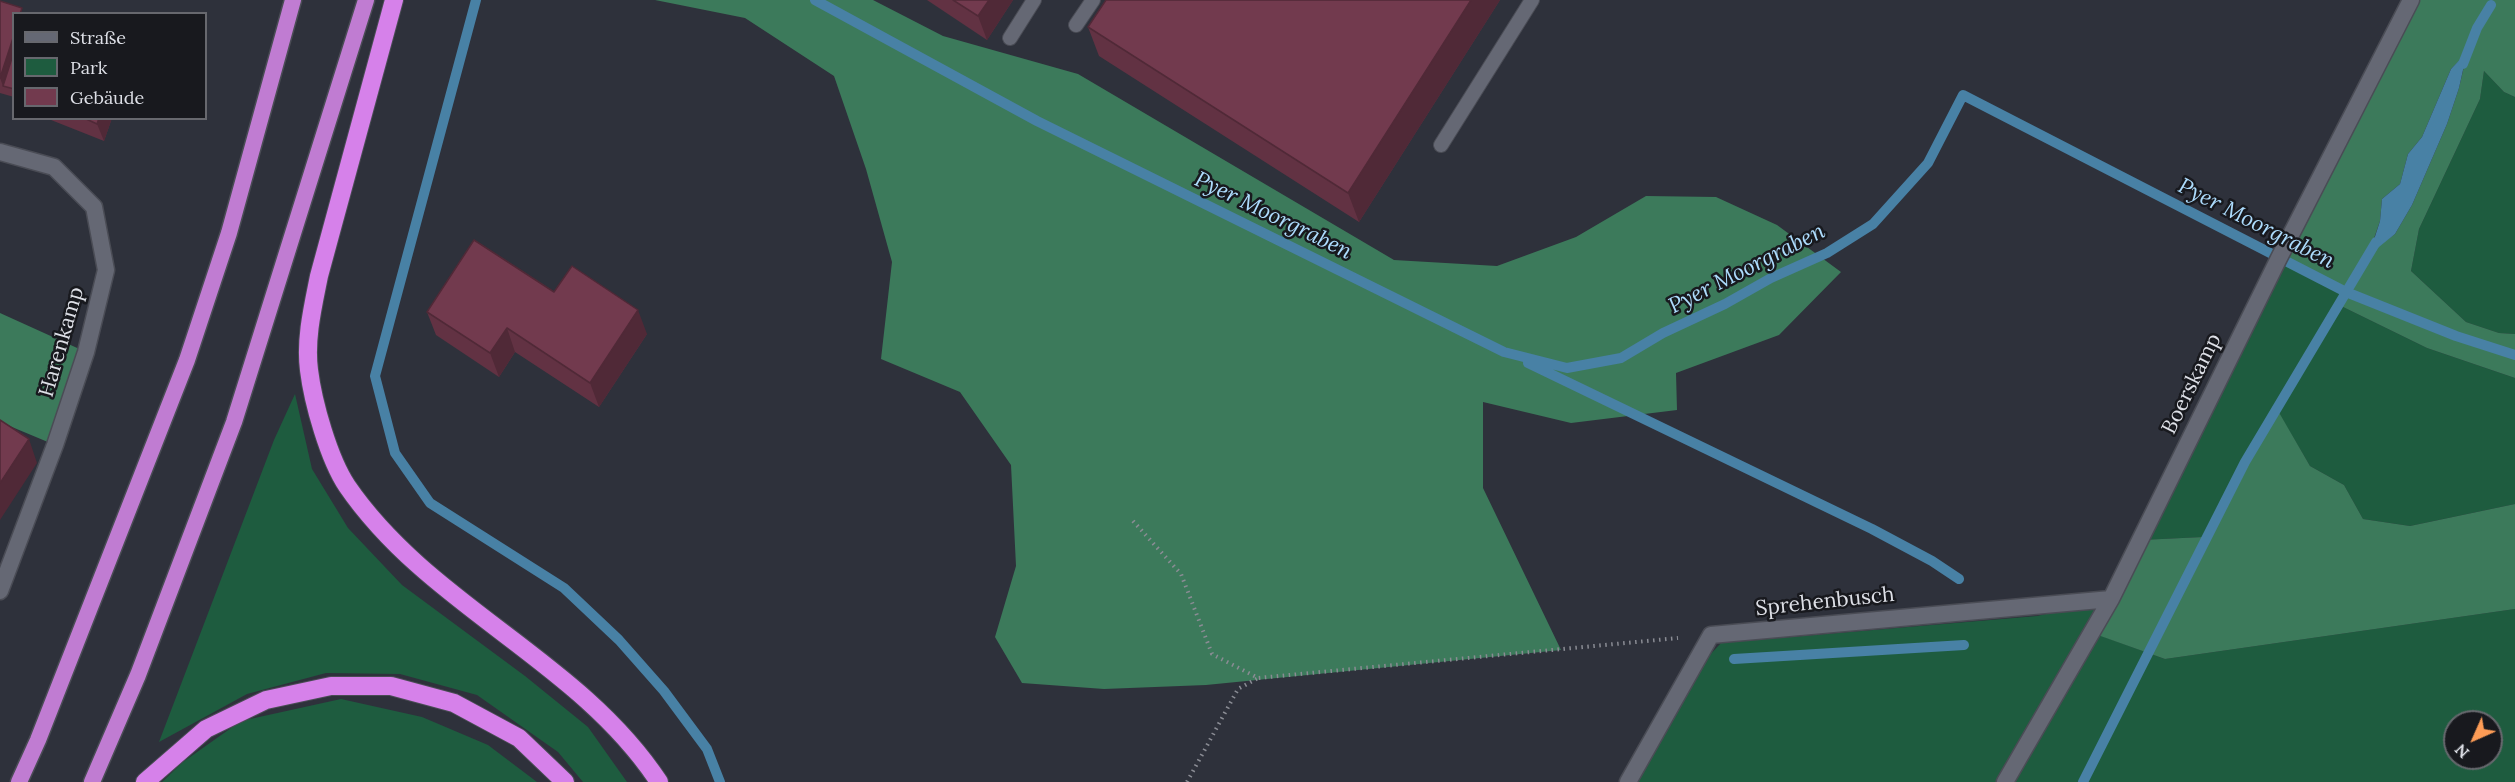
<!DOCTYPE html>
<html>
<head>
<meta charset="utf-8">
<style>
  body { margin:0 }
  #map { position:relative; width:2515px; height:782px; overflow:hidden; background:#2e313b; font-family:Lora,serif }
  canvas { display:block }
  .legend { position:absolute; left:12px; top:12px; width:195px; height:108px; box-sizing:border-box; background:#18191e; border:2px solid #67686e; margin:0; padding:8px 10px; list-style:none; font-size:18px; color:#dddfe6 }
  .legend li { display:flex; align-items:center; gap:12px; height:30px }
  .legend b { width:30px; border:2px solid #67686e }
  .north { position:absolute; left:2443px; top:710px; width:60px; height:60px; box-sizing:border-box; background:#18191e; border:2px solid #67686e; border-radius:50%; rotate:225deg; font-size:16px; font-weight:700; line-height:24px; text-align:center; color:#dddfe6 }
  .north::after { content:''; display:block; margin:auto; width:21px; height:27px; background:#fd9c56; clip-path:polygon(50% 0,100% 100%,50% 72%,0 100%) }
</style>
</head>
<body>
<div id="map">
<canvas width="2515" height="782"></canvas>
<ul class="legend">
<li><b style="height:8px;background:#656874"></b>Straße</li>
<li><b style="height:16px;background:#1e5c3f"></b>Park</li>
<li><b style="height:16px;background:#723a4e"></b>Gebäude</li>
</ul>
<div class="north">N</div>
</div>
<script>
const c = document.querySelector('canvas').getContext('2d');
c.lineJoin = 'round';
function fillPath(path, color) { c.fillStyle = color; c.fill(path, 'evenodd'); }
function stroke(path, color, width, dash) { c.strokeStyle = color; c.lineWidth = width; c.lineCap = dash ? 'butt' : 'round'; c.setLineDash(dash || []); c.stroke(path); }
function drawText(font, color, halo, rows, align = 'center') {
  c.font = font + ' Lora,serif'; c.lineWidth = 5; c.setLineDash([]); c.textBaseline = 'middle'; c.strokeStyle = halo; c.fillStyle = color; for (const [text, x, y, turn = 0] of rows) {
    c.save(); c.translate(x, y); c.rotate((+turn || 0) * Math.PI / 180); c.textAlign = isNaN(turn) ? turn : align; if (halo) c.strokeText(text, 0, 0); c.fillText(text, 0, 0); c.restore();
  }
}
const green = new Path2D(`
  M2484,71L2504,92L2515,97V334L2499,333L2466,322L2411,271L2419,229L2480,99Z
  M2279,258L2346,292L2339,305L2427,348L2515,378V504L2410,526L2363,519L2344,485L2310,466L2277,410L2203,537L2141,540Z
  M295,394L312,469L348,528L402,585L525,676L588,727L627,782H583L558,752L477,695L400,674L326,673L247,694L159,742L274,440Z
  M2111,599L2093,633L2165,659L2515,609V782H1637L1707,658L1721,643L2037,616ZM2455,722H2491V758H2455Z
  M341,699L422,717L488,745L537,782H162L183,762L241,721Z`);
const forest = new Path2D(`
  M655,0H873L943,36L1078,74L1394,260L1497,266L1576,237L1646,196L1716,197L1777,225L1841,272L1779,335L1676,373L1677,410L1571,423L1483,402V488L1561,650L1206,685L1104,689L1022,683L995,637L1016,566L1011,465L960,392L881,359L892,262L866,169L834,76L745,18Z
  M2411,0H2515V97L2504,92L2484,71L2480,99L2419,229L2411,271L2466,322L2499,333L2515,334V378L2427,348L2339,305L2346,292L2279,258ZM2467,53L2459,88L2447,124L2412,205L2395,234L2369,253L2380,221L2382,199L2400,184L2408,154L2422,137L2451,69Z
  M0,313L86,352L55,445L0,422Z
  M2277,409L2310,466L2344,485L2363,519L2410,526L2515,504V609L2165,659L2092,633L2141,540L2203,537L2207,533Z`);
const water = new Path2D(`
  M2467,52L2459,88L2447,124L2412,205L2395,234L2369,255L2380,221L2382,199L2400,184L2408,154L2422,137L2451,69Z`);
const stream = new Path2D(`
  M476,0L375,376L395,453L430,503L564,588L619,640L664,691L707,749L720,782
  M815,0L1037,121L1504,352L1567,368L1621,358L1663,333L1725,304L1771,278L1827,253L1873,224L1928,163L1963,95L2346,292L2456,336L2515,355
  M2463,64L2477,28L2491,5
  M1528,363L1872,529L1932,561L1959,579
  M1734,659L1964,645
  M2083,782L2245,462L2376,242`);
const path = new Path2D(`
  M1133,521L1181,574L1212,654L1258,678L1678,638
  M1187,782L1238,689L1258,678`);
const service = new Path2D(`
  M1076,25L1093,0
  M1010,38L1034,0
  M1441,145L1532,0`);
const minor = new Path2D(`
  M0,152L54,167L94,207L106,270L86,352L55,445L0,591
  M1628,782L1711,635L2111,599
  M2005,782L2111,599L2279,258L2411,0`);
const trunk = new Path2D(`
  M19,782L38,740L187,360L229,233L293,0
  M92,782L138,675L234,422L366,0`);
const motorway = new Path2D(`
  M394,0L319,276C313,306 305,339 309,370C313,403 329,459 347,486C430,607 579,660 659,782
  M145,782L206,729L266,700L331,686H391L454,703L519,738L565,782`);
const wall = new Path2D(`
  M927,0H1013L987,40Z
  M1500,0L1359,222L1099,56L1088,27Z
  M0,1L14,14V97L0,93Z
  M46,118H112L104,141Z
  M554,292L647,334L599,407L515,352L499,377L436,335L427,312Z`);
const shadedWall = new Path2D(`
  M989,0H1013L987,40L978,16Z
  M1471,0H1500L1359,222L1348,193Z
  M14,35V71L3,86L0,78Z
  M99,118H112L104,141L97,124Z
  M638,310L647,334L599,407L590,383Z
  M507,328L515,352L499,377L490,353Z
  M29,439L37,463L0,520V483Z`);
const building = new Path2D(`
  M953,0H989L978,16Z
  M1106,0H1471L1348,193L1088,27Z
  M0,1L22,8L20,14H14V35L0,78Z
  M12,58H14V89L3,86Z
  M84,118H99L97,124Z
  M474,240L554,292L572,266L638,310L590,383L507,328L490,353L427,312Z
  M0,420L29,439L0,483Z`);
const streetNames = [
  ["Harenkamp",62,342,-74],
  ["Boerskamp",2192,384,-64],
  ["Sprehenbusch",1825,602,-6]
];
const waterNames = [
  ["Pyer Moorgraben",1273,216,26],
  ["Pyer Moorgraben",2256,224,27],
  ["Pyer Moorgraben",1747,269,-27]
];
fillPath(green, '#1e5c3f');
fillPath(forest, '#3c7a5b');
fillPath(water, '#4881a5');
stroke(stream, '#4881a5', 10);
stroke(service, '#4a4c55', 16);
stroke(minor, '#4a4c55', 19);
stroke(trunk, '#4a4c55', 19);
stroke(motorway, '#4a4c55', 20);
stroke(path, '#8a8c94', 4, [1.5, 4.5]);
stroke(service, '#656874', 14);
stroke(minor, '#656874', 16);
stroke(trunk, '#c07cd2', 16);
stroke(motorway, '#d681ea', 18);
fillPath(wall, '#623243');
fillPath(shadedWall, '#502937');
fillPath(building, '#723a4e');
stroke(building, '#502937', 1.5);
drawText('21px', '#dddfe6', '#18191e', streetNames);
drawText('italic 22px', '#addcfd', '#18191e', waterNames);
</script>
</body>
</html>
